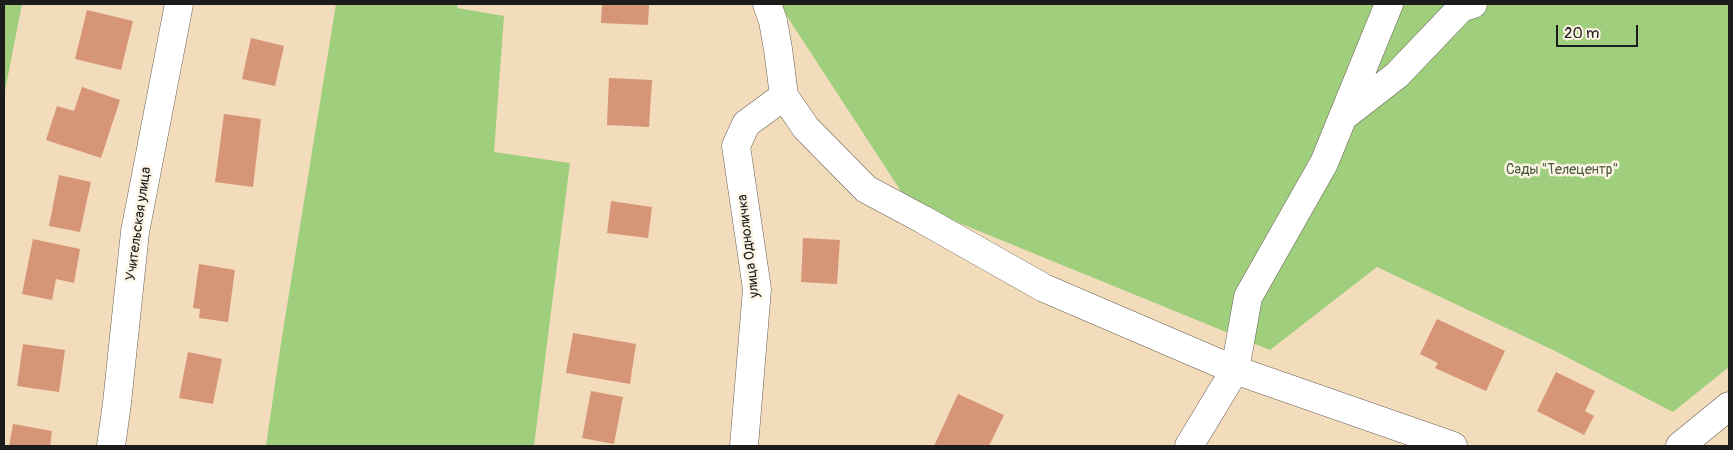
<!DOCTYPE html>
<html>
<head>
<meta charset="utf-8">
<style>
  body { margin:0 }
  #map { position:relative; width:1733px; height:450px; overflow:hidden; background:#f2dcbc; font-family:Pangolin,sans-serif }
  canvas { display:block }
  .frame { position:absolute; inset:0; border:5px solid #1c1c1c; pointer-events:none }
  .scale { position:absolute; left:1556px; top:25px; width:82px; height:22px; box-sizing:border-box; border:2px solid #1c1c1c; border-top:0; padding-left:6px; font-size:15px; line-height:18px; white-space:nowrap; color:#1c1c1c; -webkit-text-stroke:4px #fcf5e5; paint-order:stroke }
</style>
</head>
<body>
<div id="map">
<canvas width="1733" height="450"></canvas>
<div class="frame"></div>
<div class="scale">20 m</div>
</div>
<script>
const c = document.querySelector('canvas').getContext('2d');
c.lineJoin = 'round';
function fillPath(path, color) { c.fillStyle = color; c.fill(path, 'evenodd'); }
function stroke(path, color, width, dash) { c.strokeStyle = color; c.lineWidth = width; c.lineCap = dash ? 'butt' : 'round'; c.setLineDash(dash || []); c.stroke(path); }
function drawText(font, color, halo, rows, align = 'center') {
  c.font = font + ' Pangolin,sans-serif'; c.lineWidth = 5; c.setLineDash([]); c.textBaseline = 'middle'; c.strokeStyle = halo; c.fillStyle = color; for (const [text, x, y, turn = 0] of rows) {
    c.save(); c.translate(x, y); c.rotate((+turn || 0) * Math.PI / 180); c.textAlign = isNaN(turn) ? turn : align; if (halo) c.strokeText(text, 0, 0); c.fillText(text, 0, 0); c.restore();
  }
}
const green = new Path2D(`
  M4,4H22L4,96Z
  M336,4H458L457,8L504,16L494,152L570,163L534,446H266L281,343Z
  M779,4H1729V367L1673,412L1555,351L1377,267L1270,350L908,202Z`);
const building = new Path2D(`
  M602,4H649L648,25L601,23Z
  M87,10L133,21L121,70L75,59Z
  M251,38L284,46L275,86L242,79Z
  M609,78L652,80L649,127L607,125Z
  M82,87L120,100L101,158L46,140L57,106L74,111Z
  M224,114L261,119L253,187L215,182Z
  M59,175L91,182L80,232L49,226Z
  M611,201L652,207L648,238L607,233Z
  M803,238L840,240L837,284L801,282Z
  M33,239L80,249L74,283L56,279L52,300L22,294Z
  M199,264L235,270L228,322L199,318L200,309L193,308Z
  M1437,319L1505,351L1486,391L1435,368L1438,363L1420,354Z
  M573,333L636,344L630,384L566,373Z
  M23,344L65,350L59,392L17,386Z
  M188,352L222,359L213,404L179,398Z
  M1556,372L1595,391L1585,411L1594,416L1584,435L1537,411Z
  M591,391L623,397L614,444L582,438Z
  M958,394L1004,415L989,446H934Z
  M13,424L52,431L50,446H9Z`);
const minor = new Path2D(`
  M767,4L773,21L778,49L784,96L806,128L866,189L922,219L1044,288L1235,370L1453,446
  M1343,117L1397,75L1461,8L1473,4
  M111,446L117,403L135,232L179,4
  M744,446L757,289L736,146L746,124L784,96
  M1189,446L1235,370L1248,297L1324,163L1389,4
  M1680,446L1729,406`);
const parkNames = [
  ["Сады \"Телецентр\"",1562,170]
];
const streetNames = [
  ["Учительская улица",139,224,-82],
  ["улица Одноличка",749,246,-97]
];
fillPath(green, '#9fcf7d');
fillPath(building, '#d79577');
stroke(minor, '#675f54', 29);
stroke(minor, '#fff', 28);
drawText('14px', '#4a5b3e', '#fcf5e5', parkNames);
drawText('14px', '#1c1c1c', '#fcf5e5', streetNames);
</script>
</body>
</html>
